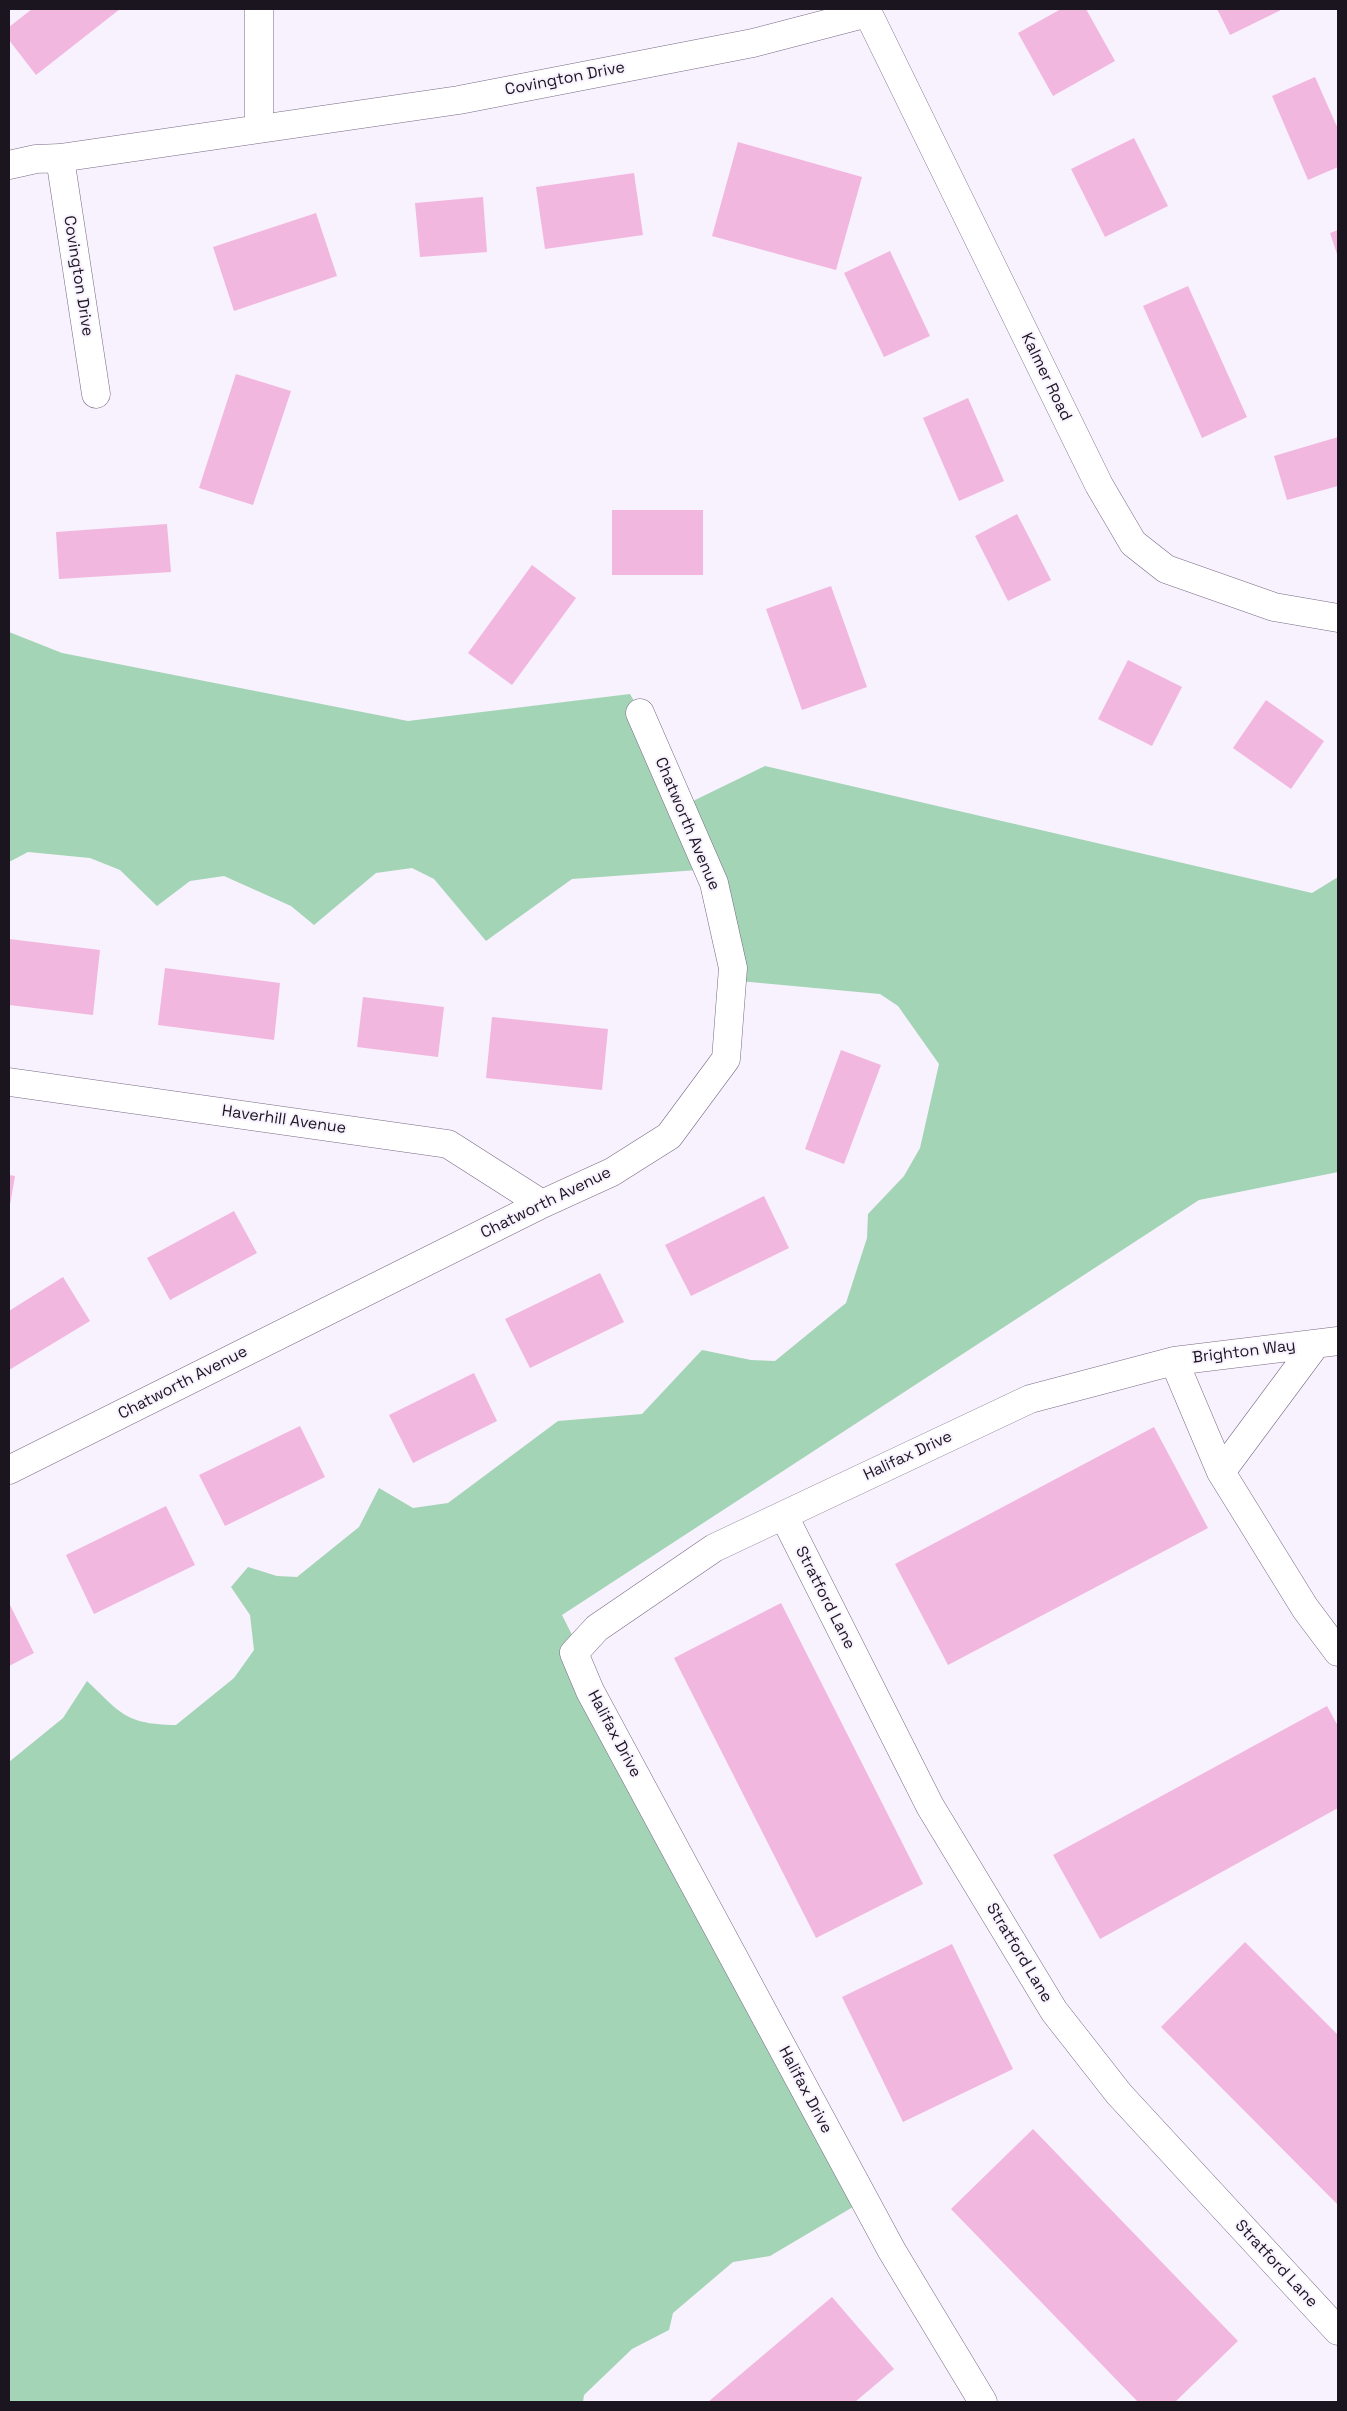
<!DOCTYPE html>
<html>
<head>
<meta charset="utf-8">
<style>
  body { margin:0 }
  #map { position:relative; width:1347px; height:2411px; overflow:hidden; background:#f8f1fe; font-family:"Space Grotesk",sans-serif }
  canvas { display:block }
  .frame { position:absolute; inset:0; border:10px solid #1b1520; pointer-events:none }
</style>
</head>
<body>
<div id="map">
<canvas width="1347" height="2411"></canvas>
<div class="frame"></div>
</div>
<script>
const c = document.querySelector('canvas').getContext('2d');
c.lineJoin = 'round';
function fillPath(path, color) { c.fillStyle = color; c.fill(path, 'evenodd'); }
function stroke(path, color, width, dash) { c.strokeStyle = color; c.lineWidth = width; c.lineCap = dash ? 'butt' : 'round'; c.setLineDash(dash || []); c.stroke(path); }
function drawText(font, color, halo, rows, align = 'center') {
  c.font = font + ' "Space Grotesk",sans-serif'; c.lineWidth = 4; c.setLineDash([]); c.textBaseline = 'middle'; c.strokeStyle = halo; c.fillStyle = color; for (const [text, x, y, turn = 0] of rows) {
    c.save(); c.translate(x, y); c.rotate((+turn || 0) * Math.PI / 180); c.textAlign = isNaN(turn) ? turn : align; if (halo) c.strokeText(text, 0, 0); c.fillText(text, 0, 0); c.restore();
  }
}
const green = new Path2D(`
  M9,632L62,653L408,721L630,694L693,801L765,766L1312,893L1338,877V1172L1199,1200L562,1615L858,2204L770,2256L733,2262L673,2313L669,2330L632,2349L584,2395L583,2402H9V1762L63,1718L87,1681C122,1714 125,1724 176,1725L234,1678L254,1650L250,1615L231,1587L248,1567L277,1576L297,1577L359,1527L379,1488L413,1508L448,1503L558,1421L642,1414L702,1350L751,1360L775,1361L846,1303L867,1238L868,1214L904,1176L920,1148L939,1064L898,1006L880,994L739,981L712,869L572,879L486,941L434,879L412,868L376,873L314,925L291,906L224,876L190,881L157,906L120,870L90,858L28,852L9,862Z`);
const building = new Path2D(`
  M32,9H120L36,75L9,40V27Z
  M1061,9H1086L1115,61L1053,96L1018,33Z
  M1217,9H1283L1230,35Z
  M1315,77L1338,129V167L1308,180L1272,96Z
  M1134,138L1168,206L1105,237L1071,169Z
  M738,142L862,177L836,270L712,236Z
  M634,173L643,235L545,249L536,187Z
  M483,197L487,252L420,257L415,203Z
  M316,213L337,276L234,311L213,247Z
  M1338,230V257L1330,233Z
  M890,251L930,336L884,357L844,273Z
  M1188,286L1247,417L1202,438L1143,306Z
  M236,374L291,391L253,505L199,488Z
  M968,398L1004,481L959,501L923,418Z
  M1338,437V486L1287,500L1274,456Z
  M612,510H703V575H612Z
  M1017,514L1051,580L1008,601L975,536Z
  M167,524L171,572L59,579L56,532Z
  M532,565L576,598L512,685L468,653Z
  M831,586L867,687L802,710L766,609Z
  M1128,660L1182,687L1152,746L1098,719Z
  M1266,700L1324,741L1291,789L1233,748Z
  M9,939L100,950L93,1015L9,1005Z
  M165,968L280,983L274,1040L158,1025Z
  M363,997L444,1007L438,1057L357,1047Z
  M492,1017L608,1029L602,1090L486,1078Z
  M841,1050L881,1065L844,1164L805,1149Z
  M9,1175L15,1176L10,1205H9Z
  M764,1196L789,1248L691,1296L665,1245Z
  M234,1211L257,1253L170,1300L147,1258Z
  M600,1273L624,1322L530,1368L505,1319Z
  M63,1277L90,1321L9,1370V1311Z
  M474,1373L497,1421L413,1463L389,1415Z
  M300,1426L325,1477L225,1526L199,1475Z
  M1154,1427L1208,1528L948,1665L895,1564Z
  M166,1506L195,1565L94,1614L66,1555Z
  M9,1603L34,1653L9,1666Z
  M781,1603L923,1884L816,1938L674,1658Z
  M1327,1706L1338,1726V1808L1100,1939L1053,1855Z
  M1245,1942L1338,2035V2205L1161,2027Z
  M952,1944L1013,2069L903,2122L842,1997Z
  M1033,2129L1238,2341L1175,2402H1138L951,2209Z
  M832,2297L894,2369L855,2402H708Z`);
const minor = new Path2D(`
  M259,9V129
  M866,9L1099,485L1133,543L1166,569L1274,607L1338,618
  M60,158L96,394
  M9,165L36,159L60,158L459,100L753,43L868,13
  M9,1082L448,1144L542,1204
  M1174,1361L1221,1472L1305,1608L1338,1652
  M9,1470L542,1204L612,1172L669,1136L726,1059L733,968L714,883L640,713
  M1221,1472L1316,1344
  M784,1516L930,1806L1054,2011L1119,2094L1338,2331
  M983,2402L892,2251L590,1691L574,1653L597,1628L714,1548L1030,1399L1174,1361L1338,1341`);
const streetNames = [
  ["Covington Drive",565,79,-11],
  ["Covington Drive",78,276,81],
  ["Kalmer Road",1046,377,64],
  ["Chatworth Avenue",687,824,67],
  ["Haverhill Avenue",284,1120,8],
  ["Chatworth Avenue",546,1203,-26],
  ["Brighton Way",1244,1352,-7],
  ["Chatworth Avenue",183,1383,-27],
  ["Halifax Drive",908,1456,-25],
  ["Stratford Lane",825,1598,63],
  ["Halifax Drive",614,1734,62],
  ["Stratford Lane",1019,1953,59],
  ["Halifax Drive",805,2090,62],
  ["Stratford Lane",1276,2264,47]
];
fillPath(green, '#a3d4b6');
fillPath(building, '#f2b7df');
stroke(minor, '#796a85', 29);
stroke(minor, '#fff', 28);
drawText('16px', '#1b1520', '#f8f1fe', streetNames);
</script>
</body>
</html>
